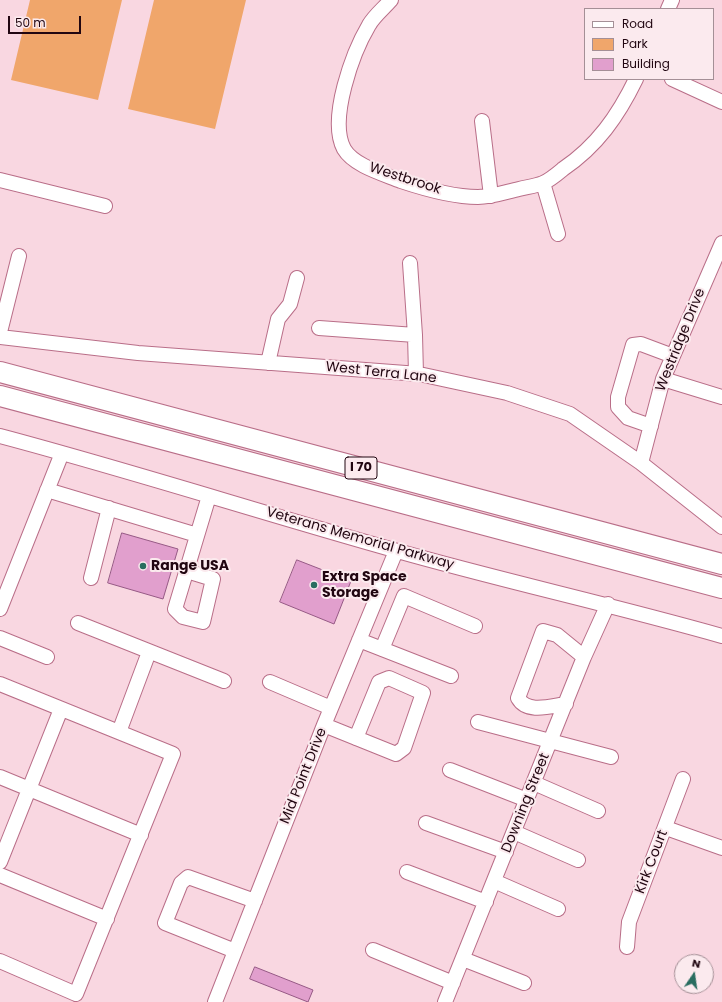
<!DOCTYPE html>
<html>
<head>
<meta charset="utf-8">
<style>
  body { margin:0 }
  #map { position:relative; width:722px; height:1002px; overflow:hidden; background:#f9d7e1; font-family:Poppins,sans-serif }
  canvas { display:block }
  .legend { position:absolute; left:584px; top:8px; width:130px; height:72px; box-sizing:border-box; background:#fbeaee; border:1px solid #a48f96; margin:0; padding:5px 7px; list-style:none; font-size:12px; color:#210611 }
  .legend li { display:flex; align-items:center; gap:8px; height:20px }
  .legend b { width:20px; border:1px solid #a48f96 }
  .north { position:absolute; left:674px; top:954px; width:40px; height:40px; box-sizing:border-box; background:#fbeaee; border:1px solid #a48f96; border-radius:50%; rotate:13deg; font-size:11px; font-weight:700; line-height:16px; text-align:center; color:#210611 }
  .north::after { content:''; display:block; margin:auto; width:14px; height:18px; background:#296d60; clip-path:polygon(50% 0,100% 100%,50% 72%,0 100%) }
  .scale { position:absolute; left:8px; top:16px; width:73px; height:18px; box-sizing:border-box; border:2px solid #210611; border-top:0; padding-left:5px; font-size:12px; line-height:14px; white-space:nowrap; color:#210611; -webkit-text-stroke:3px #fbeaee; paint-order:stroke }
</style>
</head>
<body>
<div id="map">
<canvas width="722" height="1002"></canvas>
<ul class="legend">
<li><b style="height:5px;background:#fff"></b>Road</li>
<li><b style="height:11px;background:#f0a66b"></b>Park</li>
<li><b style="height:11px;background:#e19fcd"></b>Building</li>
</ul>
<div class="north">N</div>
<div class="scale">50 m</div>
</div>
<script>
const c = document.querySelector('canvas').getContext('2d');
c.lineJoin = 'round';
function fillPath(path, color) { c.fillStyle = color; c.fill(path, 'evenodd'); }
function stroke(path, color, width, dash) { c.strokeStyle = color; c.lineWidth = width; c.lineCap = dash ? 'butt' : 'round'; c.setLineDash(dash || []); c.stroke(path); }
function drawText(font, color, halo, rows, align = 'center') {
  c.font = font + ' Poppins,sans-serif'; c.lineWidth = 4; c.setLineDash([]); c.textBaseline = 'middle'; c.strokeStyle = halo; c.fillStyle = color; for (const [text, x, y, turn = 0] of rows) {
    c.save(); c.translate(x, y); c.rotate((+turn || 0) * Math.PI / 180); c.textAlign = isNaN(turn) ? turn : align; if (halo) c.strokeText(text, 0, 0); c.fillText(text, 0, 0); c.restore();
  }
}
const green = new Path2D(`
  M30,0H122L98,100L11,80Z
  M154,0H246L215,129L128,109Z`);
const building = new Path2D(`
  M122,533L178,549L163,599L108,583Z
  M297,560L351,581L334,624L280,602Z
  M255,967L313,990L308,1002L250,979Z`);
const minor = new Path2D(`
  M391,0C384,8 374,16 369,25C353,52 328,119 344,149C354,166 384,174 401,181C425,189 453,197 478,197C492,197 506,192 519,189C527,187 536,186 543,183C550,180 557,174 563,169C597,146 618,116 636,79
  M668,9L672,0
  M672,79L722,102
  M482,121L491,196
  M0,180L105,206
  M543,183L558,234
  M410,263L415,335
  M319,328L415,335L416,374
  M0,332L19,256
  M0,337L138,353L419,374L507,393L570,414L641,463L722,527
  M268,363L278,319L290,304L297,278
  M663,379L722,397
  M651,426L628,418L618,407V397L633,345L641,344L673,356
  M0,436C132,471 262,513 394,550C503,581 613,605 722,636
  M641,463L663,379L722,243
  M47,490L197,535
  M187,571L213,579L203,622L183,617L175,609L209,496
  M91,578L109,508
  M0,609L62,453
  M78,623L224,681
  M0,638L47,657
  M359,640L451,676
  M382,649L404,596L475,626
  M270,682L331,708
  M0,684L173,754L76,994L0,961
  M566,704C551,706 527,714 518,698L543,631L557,635L584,657
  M478,722L611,757
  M324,725L396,754L404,748L423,693L389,678L379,682L356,738
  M119,732L149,652
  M450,770L527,800
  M0,777L141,835
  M534,783L598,811
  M426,823L506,852
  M666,828L722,848
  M514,832L578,860
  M0,862L61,709
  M407,872L486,902
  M0,875L107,919
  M494,881L558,909
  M627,947L629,922L683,779
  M373,950L453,983
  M235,951L165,923L181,883L188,877L255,901
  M463,959L524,983
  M215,1002L324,725L396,551
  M445,1002L584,657L608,604`);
const highway = new Path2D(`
  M0,372L722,564
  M0,396L722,588`);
const markers = [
  [143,566,4,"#296d60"],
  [314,585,4,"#296d60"]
];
const shields = [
  [361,468,32]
];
const shieldNames = [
  ["I 70",361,468]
];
const streetNames = [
  ["Westbrook",405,179,18],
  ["Westridge Drive",681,340,-68],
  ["West Terra Lane",381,373,6],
  ["Veterans Memorial Parkway",360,539,16],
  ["Mid Point Drive",304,776,-68],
  ["Downing Street",526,803,-68],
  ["Kirk Court",652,862,-69]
];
const poiNames = [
  ["Range USA",151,566],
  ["Extra Space",322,577],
  ["Storage",322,593]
];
fillPath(green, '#f0a66b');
fillPath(building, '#e19fcd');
stroke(building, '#965985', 1);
stroke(minor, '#b96e88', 16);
stroke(highway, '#b96e88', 22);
stroke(minor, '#fff', 14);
stroke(highway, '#fff', 20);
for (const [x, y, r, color] of markers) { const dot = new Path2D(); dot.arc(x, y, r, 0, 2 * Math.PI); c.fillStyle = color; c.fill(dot); stroke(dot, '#fbeaee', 1.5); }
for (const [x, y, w] of shields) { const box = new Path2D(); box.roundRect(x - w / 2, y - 11, w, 22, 3); c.fillStyle = '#fbeaee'; c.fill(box); stroke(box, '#210611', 1); }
drawText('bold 13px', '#210611', null, shieldNames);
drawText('14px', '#210611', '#fbeaee', streetNames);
drawText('bold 14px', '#210611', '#fbeaee', poiNames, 'left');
</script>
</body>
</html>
